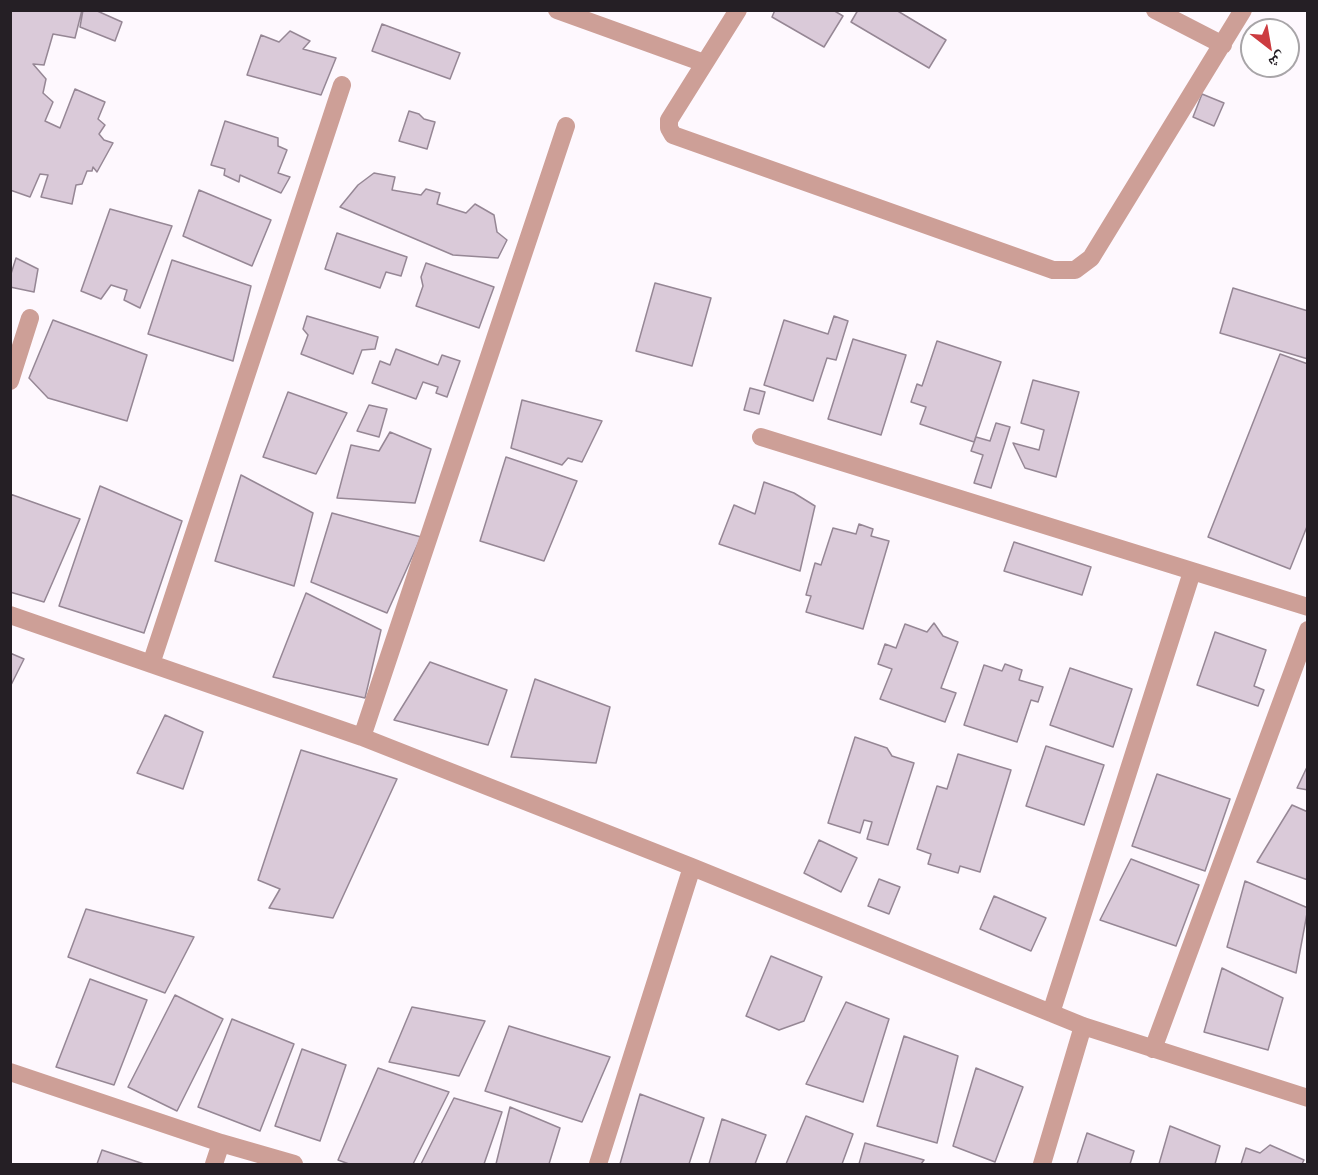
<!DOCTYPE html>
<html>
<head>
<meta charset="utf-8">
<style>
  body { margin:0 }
  #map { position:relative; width:1318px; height:1175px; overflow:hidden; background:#fef8fe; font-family:Literata,"Noto Naskh Arabic",serif }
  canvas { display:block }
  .frame { position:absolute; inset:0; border:12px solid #251f25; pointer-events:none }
  .north { position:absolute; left:1240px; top:18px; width:60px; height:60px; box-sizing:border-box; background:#fff; border:2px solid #a8a5a8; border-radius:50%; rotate:149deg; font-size:16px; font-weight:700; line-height:24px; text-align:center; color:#251f25 }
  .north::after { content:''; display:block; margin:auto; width:21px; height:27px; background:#cc3c40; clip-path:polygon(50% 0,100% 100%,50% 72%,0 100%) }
</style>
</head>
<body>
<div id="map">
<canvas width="1318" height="1175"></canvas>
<div class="frame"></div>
<div class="north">ش</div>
</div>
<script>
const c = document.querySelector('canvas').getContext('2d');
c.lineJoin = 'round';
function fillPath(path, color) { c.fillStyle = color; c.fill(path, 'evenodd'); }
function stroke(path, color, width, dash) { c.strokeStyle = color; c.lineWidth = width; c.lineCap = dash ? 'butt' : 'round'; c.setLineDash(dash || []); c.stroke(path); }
const building = new Path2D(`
  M10,10H82L75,38L53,34L44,65L33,64L46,79L43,93L53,102L45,121L60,128L75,89L105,102L98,119L105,125L99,134L104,140L113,143L97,172L93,167L92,171H87L82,184L76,185L72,204L41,197L48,175L40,174L30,197L10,190Z
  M83,10H95L122,22L115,41L80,27Z
  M775,10H833L843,16L824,47L772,17Z
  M858,10H896L946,40L929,68L851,22Z
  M382,24L460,53L450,79L372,51Z
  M290,31L310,41L303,49L336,58L321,95L247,75L261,35L279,42Z
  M1202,94L1224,103L1214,126L1193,117Z
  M409,111L419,114L424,119L435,122L427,149L399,141Z
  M225,121L278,138V146L287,150L278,173L290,177L281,193L240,175L239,182L224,175L225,169L211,165Z
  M374,173L395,177L392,190L421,195L426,189L440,193L437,204L466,213L475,204L494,215L497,232L507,240L498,258L453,255L340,207L358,185Z
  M199,190L271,220L252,266L183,236Z
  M110,209L172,226L140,308L124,300L127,290L111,285L101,299L81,291Z
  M337,233L407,257L401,276L386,272L380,288L325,269Z
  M16,258L38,269L34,292L10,287V277Z
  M172,260L251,286L233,361L148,334Z
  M426,263L494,287L479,328L416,306L423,286L421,277Z
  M655,283L711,298L692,366L636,351Z
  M1233,288L1308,311V359L1220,333Z
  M307,316L378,337L375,349L362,350L353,374L301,354L308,335L303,329Z
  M834,316L848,321L836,360L827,358L813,401L764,385L784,320L828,334Z
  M53,320L147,355L127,421L48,398L29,378Z
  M853,339L906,355L881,435L828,419Z
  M937,341L1001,362L974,442L920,424L926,407L911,402L917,384L922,386Z
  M396,349L438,365L442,355L460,361L447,397L436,393L438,387L423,382L416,399L372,383L380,361L390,365Z
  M1280,354L1308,364V524L1290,569L1208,537Z
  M1033,380L1079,392L1056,477L1025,468L1013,443L1039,450L1044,430L1021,423Z
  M750,388L765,392L759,414L744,410Z
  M288,392L347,413L316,474L263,457Z
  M522,400L602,421L582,462L568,458L562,465L511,448Z
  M369,405L387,409L379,437L357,431Z
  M996,423L1010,427L991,488L974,483L983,455L971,451L976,437L990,441Z
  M390,432L431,449L415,503L337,498L351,445L379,451Z
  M506,457L577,481L544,561L480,541Z
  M241,475L313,513L294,586L215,561Z
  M764,482L794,493L815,506L800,571L719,544L734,505L755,514Z
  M100,486L182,521L144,633L59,606Z
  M10,494L80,519L44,602L10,592Z
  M332,513L421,537L387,613L311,582Z
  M859,524L873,529L871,536L889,541L863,629L806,612L811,596L806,595L815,563L821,565L833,528L856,534Z
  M1014,542L1091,567L1082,595L1004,571Z
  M306,593L381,630L365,698L273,677Z
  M934,623L943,636L958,642L941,688L956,693L945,722L880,699L892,669L878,664L885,644L896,648L905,624L927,632Z
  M1215,632L1266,650L1254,686L1264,690L1258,706L1197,685Z
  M10,653L24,659L10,687Z
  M430,662L507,690L488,745L394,720Z
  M1005,664L1022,670L1019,680L1043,687L1038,702L1031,700L1017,742L964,725L984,665L1002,671Z
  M1070,668L1132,689L1113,747L1050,725Z
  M535,679L610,707L596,763L511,757Z
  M165,715L203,732L183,789L137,773Z
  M855,737L887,748L892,756L914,763L888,845L867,839L872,822L864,820L860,833L828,823Z
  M1046,746L1104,765L1084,825L1026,806Z
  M301,750L397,779L333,918L269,908L280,889L258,880Z
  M958,754L1011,770L980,872L960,866L958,873L928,864L931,854L917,849L937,786L947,789Z
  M1308,765V790L1297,788Z
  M1157,774L1230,799L1205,871L1132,846Z
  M1292,805L1308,812V880L1257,862Z
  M819,840L857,858L841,892L804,873Z
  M1131,859L1199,885L1176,946L1100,920Z
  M879,879L900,887L889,914L868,906Z
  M1245,881L1308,908L1296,973L1227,947Z
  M994,896L1046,918L1031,951L980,929Z
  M86,909L194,937L165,993L68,957Z
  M771,956L822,977L804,1021L779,1030L746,1016Z
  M1222,968L1283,998L1268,1050L1204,1032Z
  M90,979L147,1000L114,1085L56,1067Z
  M175,995L223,1019L177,1111L128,1087Z
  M846,1002L889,1019L863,1102L806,1084Z
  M412,1007L485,1021L459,1076L389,1062Z
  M232,1019L294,1044L260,1131L198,1107Z
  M509,1026L610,1057L582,1122L485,1091Z
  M904,1036L958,1056L937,1143L877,1126Z
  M302,1049L346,1065L320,1141L275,1126Z
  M378,1068L449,1092L413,1164H349L338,1160Z
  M976,1068L1023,1087L995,1162L953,1146Z
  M640,1094L704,1118L689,1164H620Z
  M454,1098L502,1112L484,1164H421Z
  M510,1107L560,1128L549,1164H496Z
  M806,1116L853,1134L842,1164H786Z
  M722,1119L766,1135L755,1164H709Z
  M1170,1126L1220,1146L1215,1164H1159Z
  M1087,1133L1134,1151L1130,1164H1077Z
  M865,1143L924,1160L921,1164H859Z
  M1270,1145L1304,1160L1302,1164H1241L1246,1148L1260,1153Z
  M102,1150L144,1164H97Z`);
const minor = new Path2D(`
  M557,10L704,63
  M738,10L669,120V128L673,135L1053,270H1075L1091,258L1243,10
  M1155,10L1223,45
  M10,381L30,318
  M761,437L1308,607
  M10,615L362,737L692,867L1083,1026L1308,1098
  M151,664L342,85
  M362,737L566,126
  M1051,1013L1192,572
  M1153,1049L1308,630
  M10,1072L221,1143L294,1164
  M214,1164L221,1143
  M598,1164L692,867
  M1042,1164L1083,1026`);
fillPath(building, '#dacad9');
stroke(building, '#968795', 1.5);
stroke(minor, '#cd9f97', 18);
</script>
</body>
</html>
